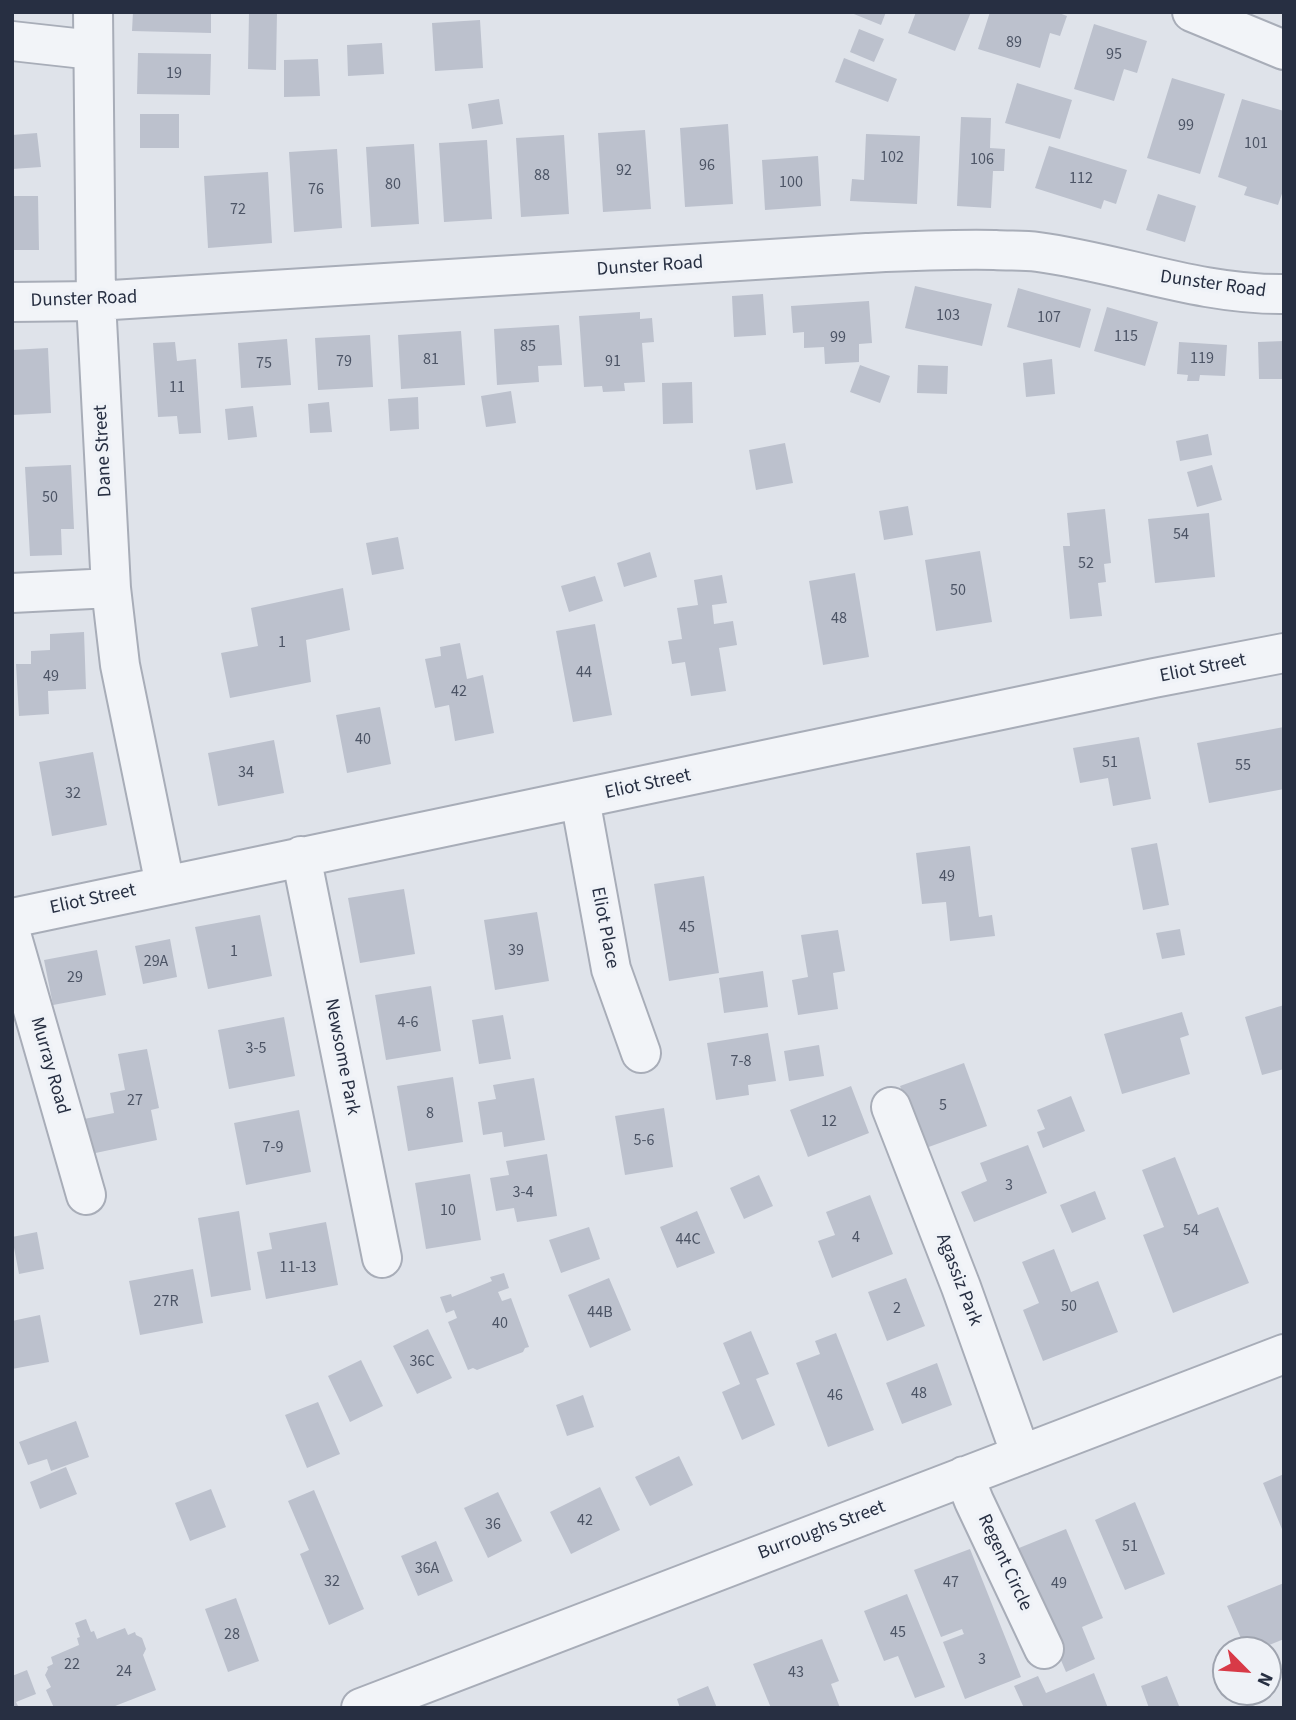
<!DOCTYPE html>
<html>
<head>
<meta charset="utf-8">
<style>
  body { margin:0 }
  #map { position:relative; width:1296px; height:1720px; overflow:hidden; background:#dfe3ea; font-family:"Source Sans 3",sans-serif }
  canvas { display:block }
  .frame { position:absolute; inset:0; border:14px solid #272f42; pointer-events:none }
  .north { position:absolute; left:1212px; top:1636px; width:70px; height:70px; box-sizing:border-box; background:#eff2f7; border:2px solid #9fa4af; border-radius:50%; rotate:115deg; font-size:19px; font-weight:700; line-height:28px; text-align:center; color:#272f42 }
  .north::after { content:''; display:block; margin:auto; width:24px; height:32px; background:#d83a47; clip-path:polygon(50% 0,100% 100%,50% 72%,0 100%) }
</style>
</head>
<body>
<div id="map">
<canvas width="1296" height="1720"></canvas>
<div class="frame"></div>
<div class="north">N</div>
</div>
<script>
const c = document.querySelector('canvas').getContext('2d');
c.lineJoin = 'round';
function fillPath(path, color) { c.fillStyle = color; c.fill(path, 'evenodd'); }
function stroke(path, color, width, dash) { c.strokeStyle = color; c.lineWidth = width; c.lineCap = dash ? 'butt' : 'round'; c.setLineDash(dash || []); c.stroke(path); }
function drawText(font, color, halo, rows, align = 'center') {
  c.font = font + ' "Source Sans 3",sans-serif'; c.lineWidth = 7; c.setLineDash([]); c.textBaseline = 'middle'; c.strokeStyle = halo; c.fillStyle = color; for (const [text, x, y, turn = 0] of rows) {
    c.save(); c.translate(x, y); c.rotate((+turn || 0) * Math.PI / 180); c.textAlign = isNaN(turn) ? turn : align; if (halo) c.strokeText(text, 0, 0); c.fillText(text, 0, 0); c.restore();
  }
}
const building = new Path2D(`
  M133,12H211V33L132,31Z
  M249,12H277L276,70L248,69Z
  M849,12H886L881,25Z
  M916,12H971L955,51L908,33Z
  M990,12H1056L1067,16L1060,36L1050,33L1040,68L978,49Z
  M480,20L483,68L435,71L432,23Z
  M1094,24L1147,41L1137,73L1124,69L1114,101L1074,89Z
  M859,29L884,39L874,62L850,52Z
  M382,43L384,74L348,76L347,45Z
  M138,53L211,54L210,95L137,94Z
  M844,58L897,79L888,102L835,82Z
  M318,59L320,96L284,97V60Z
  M1172,78L1225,94L1200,174L1147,158Z
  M1017,83L1072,100L1060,139L1005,123Z
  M499,99L503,124L472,129L468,104Z
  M1242,99L1284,111V188L1278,205L1244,195L1247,187L1218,177Z
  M140,114H179V148H140Z
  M961,117L991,118L990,148L1005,149L1004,171H993L991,208L957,206Z
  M728,124L733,204L685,207L680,128Z
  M645,130L651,209L603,212L598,133Z
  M37,133L41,167L12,169V135Z
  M866,134L920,136L917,204L850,201L852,179L864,180Z
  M564,135L569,214L521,217L516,138Z
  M487,140L492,219L444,222L439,143Z
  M414,144L419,224L371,227L366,147Z
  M1049,146L1127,170L1116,204L1104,200L1101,209L1035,188Z
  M337,149L342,228L294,232L289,152Z
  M818,156L821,206L765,210L762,160Z
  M268,172L272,243L208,248L204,176Z
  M1158,194L1196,206L1185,242L1146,230Z
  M12,196H38L39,250H12Z
  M915,286L992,304L982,346L905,328Z
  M1018,288L1091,309L1080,348L1007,327Z
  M763,294L766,335L734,337L732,296Z
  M869,301L872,343L859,344V362L825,364L824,347L804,348V332L793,333L791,306Z
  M1107,307L1158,322L1145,366L1094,351Z
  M640,312V319L652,318L654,342L642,343L645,382L624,383L625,391L603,392L602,386L584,387L579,316Z
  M559,325L562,365L538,366L539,382L497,385L494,329Z
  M461,331L465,385L401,389L398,335Z
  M370,335L373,387L318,390L315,338Z
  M287,339L291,385L241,388L238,343Z
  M1284,341V379H1259L1258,342Z
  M175,342L177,361L196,359L201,433L179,434L177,416L158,417L153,343Z
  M1179,342L1227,345L1225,376L1200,375L1199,381H1187L1188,375L1177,374Z
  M48,348L51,413L12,415V350Z
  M1052,359L1055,394L1026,397L1023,363Z
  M860,365L890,376L880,403L850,392Z
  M918,365L948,366L947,394L917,393Z
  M692,382L693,423L663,424L662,383Z
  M511,391L516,423L486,427L481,396Z
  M418,397L419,429L390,431L388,399Z
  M329,402L332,432L310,433L308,404Z
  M253,406L257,437L228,440L225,409Z
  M1208,434L1212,455L1180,461L1176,441Z
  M785,443L793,483L756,490L749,450Z
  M71,465L74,529H61L62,555L30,556L25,467Z
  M1212,465L1222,500L1197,507L1187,472Z
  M908,506L913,535L884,540L879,511Z
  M1105,509L1111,563L1104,564L1106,582L1098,583L1102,616L1070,619L1063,546H1070L1067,513Z
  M1209,513L1215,577L1155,583L1148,519Z
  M398,537L404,569L372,575L366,543Z
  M980,551L992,622L936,631L925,560Z
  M650,552L657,577L624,587L617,563Z
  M855,573L869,657L823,665L809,581Z
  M722,575L727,603L712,605L714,624L733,621L737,645L719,648L726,691L691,696L685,662L672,664L668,641L682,639L677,608L698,605L694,580Z
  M595,576L603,601L569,612L561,586Z
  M343,588L350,630L306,640L311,682L230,698L221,653L258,646L251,608Z
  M595,624L612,715L573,722L556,631Z
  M84,632L86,689L48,691L49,714L19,716L16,664H31V651L50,650V634Z
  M460,643L467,679L483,675L494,733L455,741L449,705L435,708L425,659L441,656L440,647Z
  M380,707L391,764L347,773L336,715Z
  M1284,727V789L1209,803L1197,743Z
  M1139,737L1151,799L1113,806L1108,778L1080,783L1073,748Z
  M274,740L284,793L218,806L208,753Z
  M93,752L107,825L52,836L39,762Z
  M1157,843L1169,905L1143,910L1131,848Z
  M970,846L979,917L992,915L995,936L950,941L946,902L922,904L916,853Z
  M704,876L719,973L669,981L654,884Z
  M404,889L415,954L360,963L348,898Z
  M537,912L549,981L495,990L484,920Z
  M260,915L272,976L208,989L195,927Z
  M1180,929L1185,955L1162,959L1156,933Z
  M838,930L845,971L833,973L838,1009L798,1015L792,980L808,977L801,935Z
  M170,939L177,977L143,984L135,946Z
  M97,950L106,995L53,1005L44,960Z
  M763,971L768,1007L724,1013L719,978Z
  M431,986L441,1051L386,1060L375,995Z
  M1284,1005V1069L1262,1075L1245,1017Z
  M1182,1012L1189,1035L1180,1038L1190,1074L1122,1094L1104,1034Z
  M503,1015L511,1059L479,1064L472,1020Z
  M284,1017L295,1076L229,1089L218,1030Z
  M768,1033L776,1081L748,1085L749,1095L716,1100L707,1043Z
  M819,1045L824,1076L789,1081L784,1051Z
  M147,1049L159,1108L151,1110L157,1140L86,1155L79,1120L114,1113L110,1093L125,1090L118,1054Z
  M964,1063L987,1126L923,1149L900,1086Z
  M453,1077L463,1142L408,1151L397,1086Z
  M534,1078L545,1140L504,1147L502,1132L483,1135L478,1102L496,1099L493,1085Z
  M851,1086L869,1133L808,1157L790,1110Z
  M1071,1096L1085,1131L1043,1148L1037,1132L1045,1129L1037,1110Z
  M664,1108L673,1167L625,1175L615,1116Z
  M299,1110L311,1172L246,1185L234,1123Z
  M1028,1145L1047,1193L974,1222L961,1192L987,1181L980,1163Z
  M547,1154L557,1216L517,1222L514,1208L496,1211L490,1178L509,1175L506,1161Z
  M1175,1157L1198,1215L1218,1207L1249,1283L1173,1313L1143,1235L1164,1227L1142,1170Z
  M470,1174L481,1240L426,1249L415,1183Z
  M759,1175L773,1206L744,1219L730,1188Z
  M1095,1191L1106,1219L1072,1233L1060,1205Z
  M870,1195L893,1254L832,1278L818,1241L835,1235L826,1212Z
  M239,1211L251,1290L211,1297L198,1218Z
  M697,1211L715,1253L677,1268L660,1227Z
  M326,1222L338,1285L266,1299L257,1252L272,1249L269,1233Z
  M589,1227L600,1259L561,1273L549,1240Z
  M37,1232L44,1269L19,1274L12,1237Z
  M1054,1249L1071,1292L1098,1281L1118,1332L1043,1361L1023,1310L1039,1303L1022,1262Z
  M193,1269L203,1323L140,1335L129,1281Z
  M504,1273L509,1288L498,1292L502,1301L511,1298L529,1347L525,1348L523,1352L477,1370L473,1368L468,1370L448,1322L457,1318L454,1310L446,1313L440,1297L451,1294L452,1297L465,1292L492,1281L490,1277Z
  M609,1278L631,1330L590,1348L568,1295Z
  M906,1278L925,1326L887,1341L868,1292Z
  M40,1315L49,1362L12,1369V1321Z
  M428,1329L452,1378L417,1394L393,1346Z
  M751,1331L769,1374L756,1379L775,1425L742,1440L722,1392L740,1384L723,1343Z
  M836,1333L874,1430L828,1447L796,1363L820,1354L815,1341Z
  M361,1360L383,1406L350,1422L328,1376Z
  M937,1363L952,1405L902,1424L886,1383Z
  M583,1395L594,1427L567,1436L556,1405Z
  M318,1402L340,1454L307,1468L285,1415Z
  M76,1421L89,1457L51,1471L47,1459L28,1465L19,1442Z
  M679,1456L693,1485L650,1506L635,1477Z
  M66,1467L77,1494L40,1509L30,1482Z
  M1284,1474V1534L1263,1483Z
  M600,1487L620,1530L571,1554L550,1512Z
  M211,1489L226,1527L190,1541L175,1503Z
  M314,1490L364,1609L329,1625L300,1554L309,1550L288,1501Z
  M498,1492L522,1541L488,1558L464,1508Z
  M1135,1502L1165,1574L1125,1590L1095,1520Z
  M1066,1529L1103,1618L1082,1627L1095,1659L1066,1672L1014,1550Z
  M436,1541L453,1581L418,1596L401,1556Z
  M970,1549L1021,1677L965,1699L943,1642L964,1634L963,1632L962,1629L941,1637L914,1570Z
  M1284,1583V1639L1257,1650H1246L1227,1606Z
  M907,1594L945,1687L915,1698L898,1656L884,1661L864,1611Z
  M236,1598L259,1661L228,1672L205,1609Z
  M86,1619L91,1632L94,1631L97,1639L125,1628L128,1635L135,1632L136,1635L142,1638L146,1649L143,1655L156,1690L110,1708H54L46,1690L51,1687L45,1675L48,1669L47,1667L53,1664L51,1657L79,1645L77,1638L80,1637L75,1623Z
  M822,1639L839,1681L831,1684L840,1708H771L753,1664Z
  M27,1670L36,1694L16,1702L19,1708H12V1676Z
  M1094,1673L1108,1708H1024L1014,1686L1038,1676L1046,1693Z
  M1167,1676L1179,1706L1174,1708H1149L1141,1686Z
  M708,1686L717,1708H680L677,1699Z`);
const minor = new Path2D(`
  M93,12L96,301L111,588L120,665L165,885
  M1192,12L1284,50
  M12,41L93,50
  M12,302L96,301L867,253C910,251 952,249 995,250C1009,251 1024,250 1038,252C1120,263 1199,295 1284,294
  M12,593L111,588
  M580,799L611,969L641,1053
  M301,856L382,1258
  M12,918L1154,678L1284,653
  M12,937L86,1195
  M891,1107L961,1287L1021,1455
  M964,1476L974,1501L1044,1649
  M361,1708L1284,1354`);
const numberNames = [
  ["89",1014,43],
  ["95",1114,55],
  ["19",174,74],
  ["99",1186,126],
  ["101",1256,144],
  ["102",892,158],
  ["106",982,160],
  ["96",707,166],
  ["92",624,171],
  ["88",542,176],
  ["112",1081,179],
  ["100",791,183],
  ["80",393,185],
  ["76",316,190],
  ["72",238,210],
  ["103",948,316],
  ["107",1049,318],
  ["115",1126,337],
  ["99",838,338],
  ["85",528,347],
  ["119",1202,359],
  ["81",431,360],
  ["79",344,362],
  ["91",613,362],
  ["75",264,364],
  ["11",177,388],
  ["50",50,498],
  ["54",1181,535],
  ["52",1086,564],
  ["50",958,591],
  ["48",839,619],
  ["1",282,643],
  ["44",584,673],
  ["49",51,677],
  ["42",459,692],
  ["40",363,740],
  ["51",1110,763],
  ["55",1243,766],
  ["34",246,773],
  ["32",73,794],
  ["49",947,877],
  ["45",687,928],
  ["39",516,951],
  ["1",234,952],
  ["29A",156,962],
  ["29",75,978],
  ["4-6",408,1023],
  ["3-5",256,1049],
  ["7-8",741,1062],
  ["27",135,1101],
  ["5",943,1106],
  ["8",430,1114],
  ["12",829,1122],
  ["5-6",644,1141],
  ["7-9",273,1148],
  ["3",1009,1186],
  ["3-4",523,1193],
  ["10",448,1211],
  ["54",1191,1231],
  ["4",856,1238],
  ["44C",688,1240],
  ["11-13",298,1268],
  ["27R",166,1302],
  ["50",1069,1307],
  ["2",897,1309],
  ["44B",600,1313],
  ["40",500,1324],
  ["36C",422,1362],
  ["48",919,1394],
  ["46",835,1396],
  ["42",585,1521],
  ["36",493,1525],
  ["51",1130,1547],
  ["36A",427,1569],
  ["32",332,1582],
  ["47",951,1583],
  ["49",1059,1584],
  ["45",898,1633],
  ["28",232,1635],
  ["3",982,1660],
  ["22",72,1665],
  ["24",124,1672],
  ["43",796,1673]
];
const streetNames = [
  ["Dunster Road",650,267,-4],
  ["Dunster Road",1213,285,8],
  ["Dunster Road",84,300,-2],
  ["Dane Street",104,451,-93],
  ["Eliot Street",1203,669,-11],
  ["Eliot Street",648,785,-12],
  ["Eliot Street",93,900,-12],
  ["Eliot Place",604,928,79],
  ["Newsome Park",341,1057,79],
  ["Murray Road",49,1066,74],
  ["Agassiz Park",958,1280,69],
  ["Burroughs Street",822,1531,-21],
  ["Regent Circle",1004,1563,65]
];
fillPath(building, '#bcc1cd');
stroke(minor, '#a8adb8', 42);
stroke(minor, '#f2f4f8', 38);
drawText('16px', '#4c5465', null, numberNames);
drawText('19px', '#272f42', '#eff2f7', streetNames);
</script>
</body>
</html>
